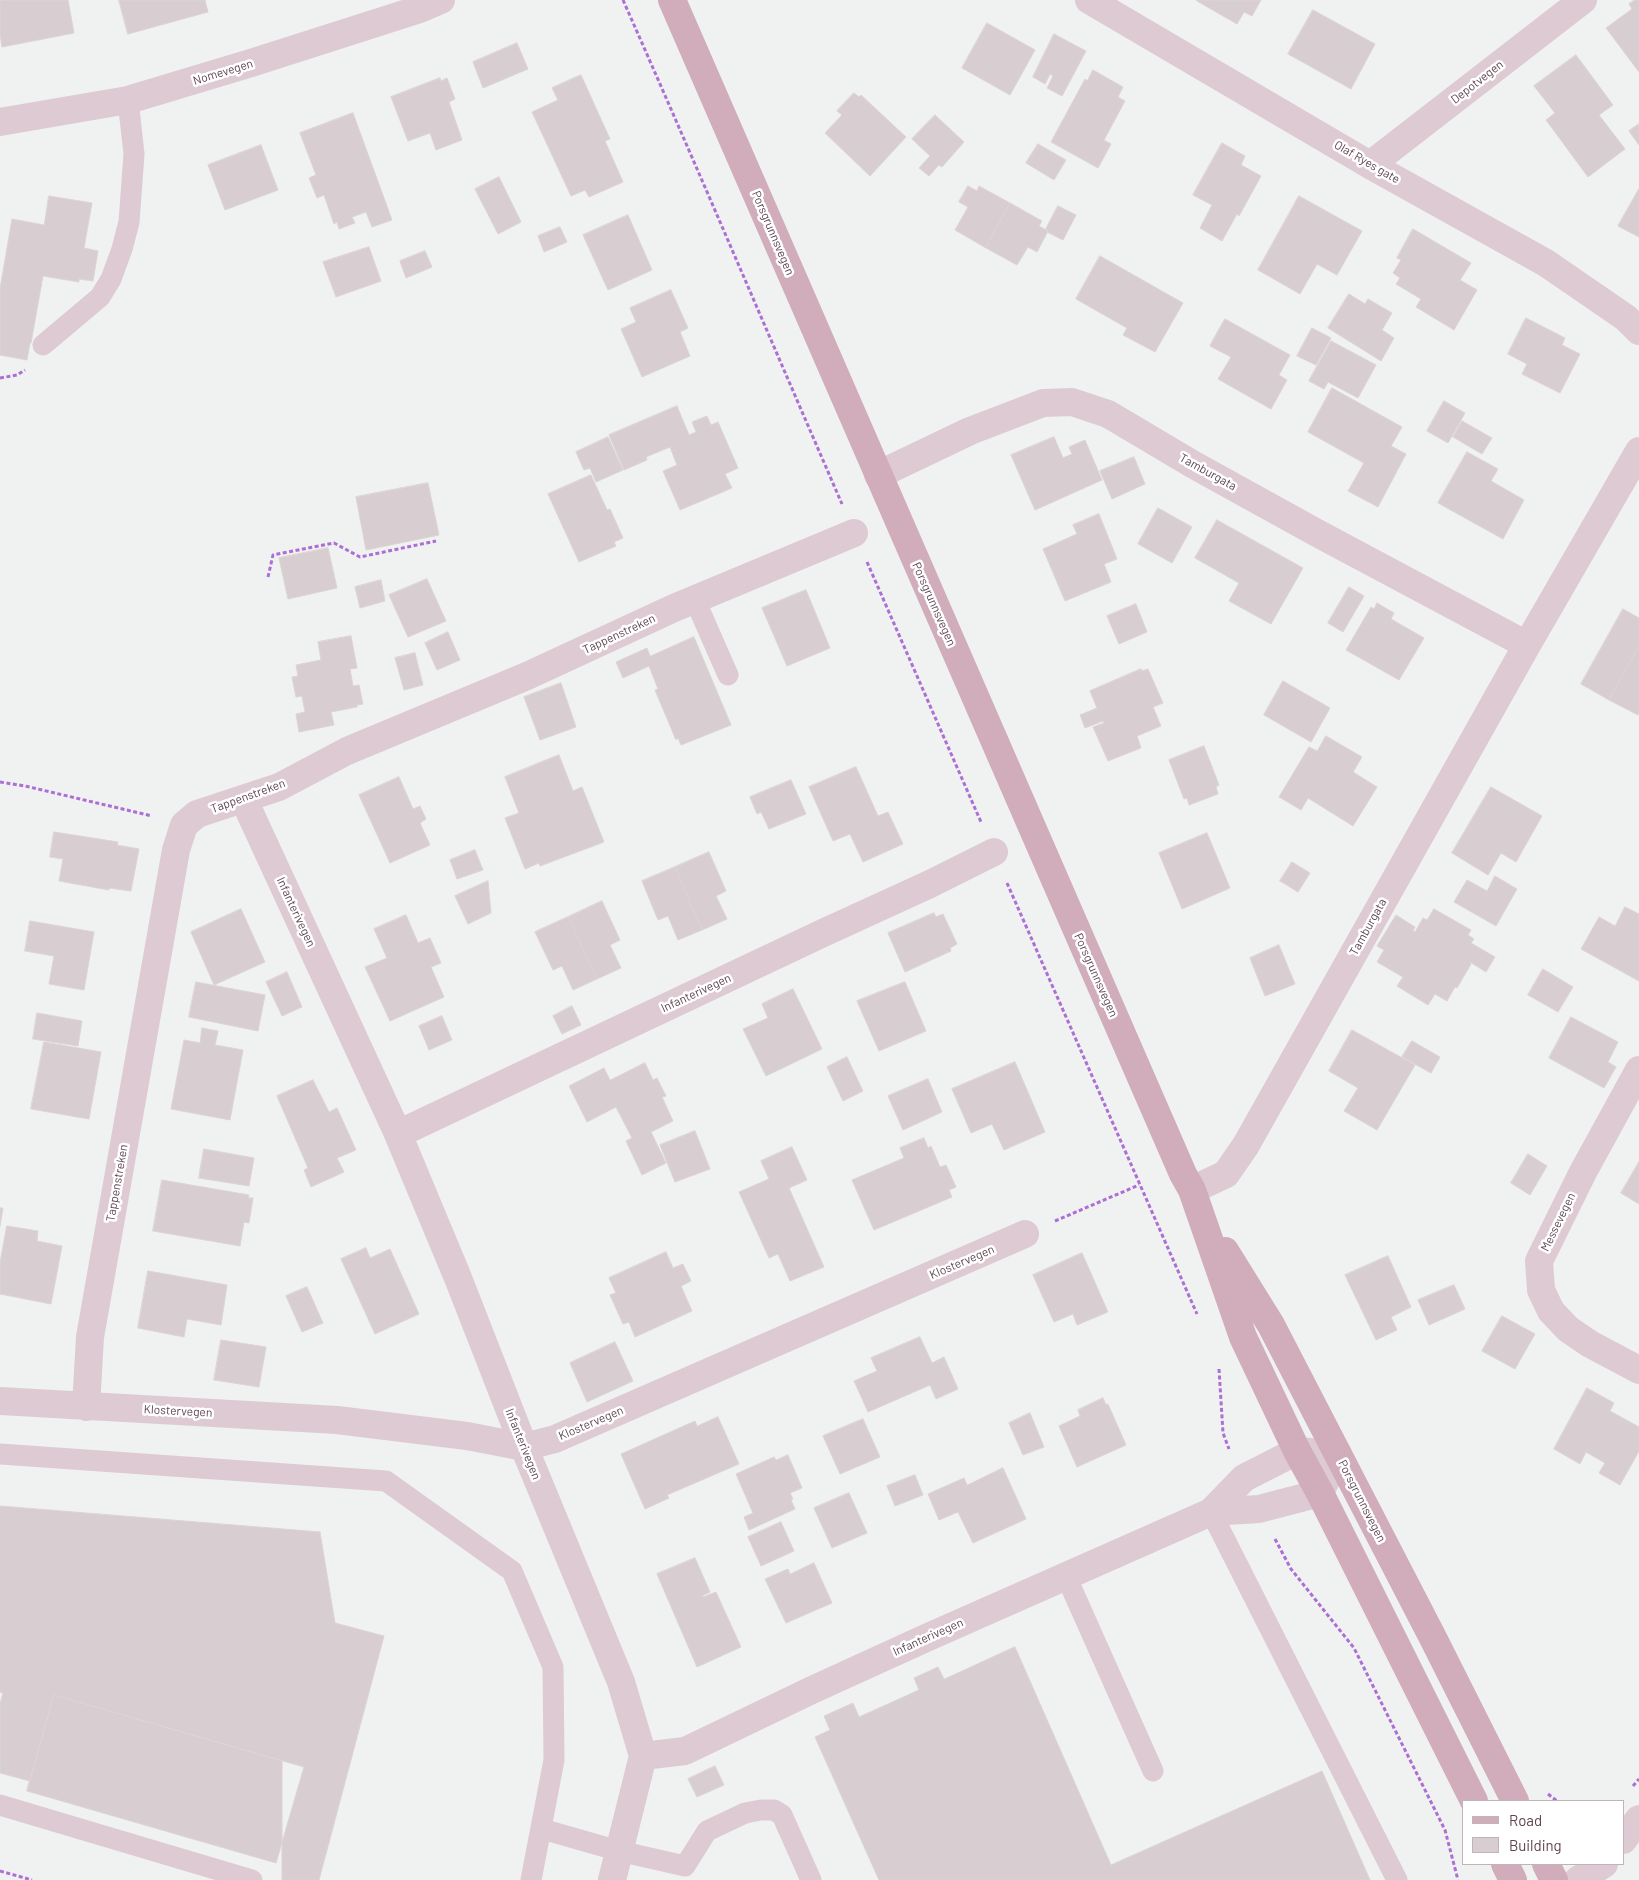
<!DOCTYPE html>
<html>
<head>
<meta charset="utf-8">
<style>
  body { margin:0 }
  #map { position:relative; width:1639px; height:1880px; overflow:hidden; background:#eff2f0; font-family:Barlow,sans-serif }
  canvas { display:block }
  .legend { position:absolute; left:1462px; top:1800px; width:162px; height:65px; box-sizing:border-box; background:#fff; border:1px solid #bfb5b9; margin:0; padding:6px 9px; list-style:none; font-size:15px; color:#5f4550 }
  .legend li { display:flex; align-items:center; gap:10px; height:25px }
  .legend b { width:25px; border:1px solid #bfb5b9 }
</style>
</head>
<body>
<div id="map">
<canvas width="1639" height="1880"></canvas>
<ul class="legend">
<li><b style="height:6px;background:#d1acbb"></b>Road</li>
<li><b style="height:14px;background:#d8ced1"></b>Building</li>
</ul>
</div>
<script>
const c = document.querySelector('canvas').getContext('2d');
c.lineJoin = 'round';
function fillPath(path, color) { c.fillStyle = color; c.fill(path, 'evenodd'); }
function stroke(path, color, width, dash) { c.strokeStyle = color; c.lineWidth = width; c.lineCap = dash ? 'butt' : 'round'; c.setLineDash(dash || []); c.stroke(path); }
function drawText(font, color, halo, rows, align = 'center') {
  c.font = font + ' Barlow,sans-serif'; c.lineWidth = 5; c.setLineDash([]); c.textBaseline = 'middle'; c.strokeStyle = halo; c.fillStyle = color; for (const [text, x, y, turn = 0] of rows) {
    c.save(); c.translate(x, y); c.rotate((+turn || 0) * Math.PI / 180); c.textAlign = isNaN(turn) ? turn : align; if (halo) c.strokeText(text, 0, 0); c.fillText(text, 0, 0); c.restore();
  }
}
const building = new Path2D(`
  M5,0H68L74,33L2,47L0,34V1Z
  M119,0H205L208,12L128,34Z
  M1197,0H1261L1252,16L1244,12L1237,24L1197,1Z
  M1635,0H1639V72L1606,28L1632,9L1629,4Z
  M1313,10L1375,44L1351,89L1288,54Z
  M987,23L1035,50L1010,95L962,68Z
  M1054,34L1086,51L1062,96L1047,88L1053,76L1050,74L1045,84L1033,77Z
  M517,43L528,69L483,88L473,62Z
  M1576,55L1613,105L1599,115L1625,149L1588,177L1546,120L1555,113L1534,86Z
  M1093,70L1123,87L1118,97L1125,101L1104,140L1111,144L1098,168L1051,142L1085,79L1087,81Z
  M581,75L610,139L605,141L623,182L589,197L585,190L571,196L532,112L558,100L552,88Z
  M440,78L441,81L447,78L455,99L449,102L462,140L436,150L430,133L408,141L391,97Z
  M854,93L859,97L861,95L906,137L870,176L825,133L842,115L837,111Z
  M353,113L392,220L372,227L366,212L352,217L355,223L339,229L337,222L334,224L324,195L317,198L309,178L316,175L300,133Z
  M935,115L964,142L942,167L939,165L929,176L919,168L930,156L912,139Z
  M1639,124V145L1629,131Z
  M1222,143L1245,156L1241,165L1261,176L1239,216L1237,214L1222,241L1200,228L1212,205L1193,195Z
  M1038,144L1066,160L1054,180L1026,163Z
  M261,145L278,190L225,210L208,165Z
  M499,177L521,222L498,234L475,189Z
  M968,186L977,191L979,186L1010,203L986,248L955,230L968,207L959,202Z
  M1639,189V237L1618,226Z
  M49,196L92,203L84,248L98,251L93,281L79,279V282L43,276L31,343H30L27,360L0,355V289L12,219L44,225Z
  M1299,196L1362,231L1337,275L1317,264L1300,294L1258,270Z
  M1010,203L1042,221L1039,226L1048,231L1037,252L1028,247L1017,265L986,248Z
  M1058,206L1076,215L1063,240L1047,232L1048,231L1046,229Z
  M628,215L652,270L608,290L583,235Z
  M560,227L567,242L544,252L538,236Z
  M1413,229L1471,263L1460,280L1477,290L1454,330L1416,307L1421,299L1396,284L1400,278L1393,273L1401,260L1397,258Z
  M369,247L381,281L336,297L323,262Z
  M425,251L432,267L406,278L400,261Z
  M1100,256L1183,303L1155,352L1123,335L1127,328L1076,299Z
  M671,290L688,328L680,332L690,356L642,377L621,329L636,322L630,308Z
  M1349,294L1365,304L1368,299L1392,313L1382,330L1394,338L1381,361L1328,328Z
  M1526,318L1565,338L1562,345L1580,354L1560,393L1522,374L1527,364L1508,354Z
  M1225,319L1290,355L1279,375L1287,380L1271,409L1218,379L1231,357L1210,346Z
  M1312,328L1331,338L1316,365L1297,356Z
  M1331,341L1376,365L1358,398L1328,382L1324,389L1309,381Z
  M1332,388L1402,427L1391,446L1406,454L1378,507L1348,491L1364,463L1308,432Z
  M1444,401L1465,413L1448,443L1427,431Z
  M677,406L689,435L696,432L692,422L707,416L711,425L718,422L738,468L725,474L732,488L680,510L663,471L677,465L670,447L646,457L647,460L624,470L609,435Z
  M1462,421L1492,438L1482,454L1453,437Z
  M608,437L623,470L596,482L590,468L584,470L576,452Z
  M1054,437L1063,458L1072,454L1069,447L1085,440L1102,480L1035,510L1011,455Z
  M1467,452L1498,469L1491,481L1524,500L1503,539L1438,503Z
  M1134,457L1145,484L1112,499L1100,471Z
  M591,475L607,510L610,509L623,538L614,542L616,546L579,562L548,494Z
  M428,483L439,535L366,550L356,497Z
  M1158,508L1192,527L1172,563L1138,544Z
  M1099,514L1117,559L1104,564L1111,582L1065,601L1043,549L1077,534L1073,525Z
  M1217,520L1303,568L1271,624L1229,601L1239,583L1195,558Z
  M328,548L337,588L288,599L279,558Z
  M427,579L446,621L408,637L389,595Z
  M381,580L385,601L360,608L355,587Z
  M1349,587L1364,596L1343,632L1328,623Z
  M806,590L830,648L787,666L762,608Z
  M1377,603L1394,613L1391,619L1424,638L1399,680L1346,650L1371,607L1374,609Z
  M1136,604L1147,632L1119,644L1107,616Z
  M1623,609L1639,618V646L1609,700L1581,684Z
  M448,632L460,660L437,670L425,643Z
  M351,636L357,668L350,669L353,686L359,685L363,704L357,705V707L331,712L334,725L299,732L296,714L305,712L302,696L296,697L292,677L298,676L296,665L321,660L318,642Z
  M694,637L731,725L681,745L678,738L676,740L655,690L658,689L649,666L623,678L616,662L647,648L650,656Z
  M1639,646V713L1638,715L1609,700Z
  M415,653L423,685L404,690L395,658Z
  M1141,669L1142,671L1148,669L1163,703L1153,707L1161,726L1137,736L1141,748L1108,761L1093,727L1104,723L1103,721L1085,728L1080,715L1097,708L1090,691Z
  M1283,681L1330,708L1311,742L1264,715Z
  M561,683L576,727L540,740L524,697Z
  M1326,736L1362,757L1353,772L1377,787L1353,826L1308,798L1301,810L1279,797L1309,747L1317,751Z
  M1204,746L1219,785L1216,787L1218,794L1189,805L1187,798L1184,799L1169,760Z
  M559,755L573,791L582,787L604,842L540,866L539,863L525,869L505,818L519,813L505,777Z
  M856,767L878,816L888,812L903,844L863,862L850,834L833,841L809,787Z
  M399,777L413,809L420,806L426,819L420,823L430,845L390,863L359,795Z
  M791,780L806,814L769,829L761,812L757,814L750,797Z
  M1491,787L1542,816L1516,862L1501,853L1488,875L1452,853Z
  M54,832L118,842L117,845L139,849L131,891L109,888V890L59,881L63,859L50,857Z
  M1207,833L1230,888L1182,909L1159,853Z
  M475,850L483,870L457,879L450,860Z
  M709,852L726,891L716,896L727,919L702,930L675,867Z
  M1292,862L1310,873L1298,892L1280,881Z
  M675,867L702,930L678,940L668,916L658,920L642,881Z
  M1495,876L1517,889L1496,926L1454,902L1467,880L1487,891Z
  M488,881L491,913L468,924L455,896Z
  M602,901L620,940L610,945L621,968L597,979L568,917Z
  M1625,907L1639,914V981L1581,949L1599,917L1615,926Z
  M241,909L265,962L214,985L191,932Z
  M1434,909L1471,930L1468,935L1474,939L1471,943L1495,957L1486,972L1470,962L1471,964L1457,988L1455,987L1447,1001L1435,994L1428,1005L1397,986L1403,977L1377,962L1384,950L1377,946L1396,915L1415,927L1413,931L1415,932L1423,918L1427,920Z
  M934,913L936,917L943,914L957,944L950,948L951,951L905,972L888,933Z
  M406,915L418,943L430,938L441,963L431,967L444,997L390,1021L365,967L387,958L374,929Z
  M568,917L597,979L573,990L562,966L553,970L535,932Z
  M30,921L94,932L84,990L49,984L54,956L25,951Z
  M1279,945L1295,984L1265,996L1250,958Z
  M1543,969L1573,987L1558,1012L1528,995Z
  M287,972L302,1007L282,1016L266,982Z
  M196,982L265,995L258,1031L189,1017Z
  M905,982L926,1031L879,1051L857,1001Z
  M793,989L822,1049L766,1076L743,1029L768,1018L762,1004Z
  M572,1006L581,1025L562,1034L553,1016Z
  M37,1013L82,1021L78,1046L33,1039Z
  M442,1016L452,1040L429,1050L419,1026Z
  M1571,1017L1618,1042L1608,1062L1616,1067L1604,1088L1549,1058Z
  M202,1028L218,1031L215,1045L243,1050L230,1120L171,1109L184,1040L200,1043Z
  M1352,1030L1415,1065L1377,1130L1344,1111L1358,1088L1329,1071Z
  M1412,1041L1440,1057L1431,1073L1402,1057Z
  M44,1042L101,1052L89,1119L31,1109Z
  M847,1057L863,1091L843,1101L827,1067Z
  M1015,1062L1045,1132L1004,1150L992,1124L971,1133L952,1089Z
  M645,1063L653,1080L657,1078L666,1096L662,1097L673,1121L651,1132L666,1163L642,1175L626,1141L632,1138L616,1107L587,1122L569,1086L604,1068L610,1080Z
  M928,1079L942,1112L903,1130L888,1096Z
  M313,1080L329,1112L337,1108L356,1150L337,1158L344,1172L311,1187L304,1170L308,1168L277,1096Z
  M695,1131L710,1169L675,1182L660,1145Z
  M924,1138L928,1148L931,1146L940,1167L946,1165L956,1187L949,1190L952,1197L874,1230L852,1180L904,1158L900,1148Z
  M792,1147L807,1180L789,1188L824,1267L790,1281L778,1254L769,1258L739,1192L769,1179L761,1161Z
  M204,1149L254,1158L249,1186L199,1178Z
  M1528,1154L1547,1166L1530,1195L1511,1183Z
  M1639,1162V1204L1621,1193Z
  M162,1180L249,1195L248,1198H253L249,1223L244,1222L240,1246L153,1231Z
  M0,1208H3L0,1226Z
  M7,1226L38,1231L37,1241L62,1246L51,1304L0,1294V1263Z
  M366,1248L370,1258L390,1249L419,1314L375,1334L341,1259Z
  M666,1252L673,1268L683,1264L691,1281L681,1286L692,1311L635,1337L629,1322L623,1324L610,1295L616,1293L609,1278Z
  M1082,1253L1108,1312L1077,1325L1073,1314L1054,1322L1033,1275Z
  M1388,1256L1411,1307L1391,1317L1397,1330L1376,1340L1345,1275Z
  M148,1271L227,1285L221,1325L187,1319L184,1337L138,1328Z
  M1454,1285L1465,1309L1429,1325L1418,1300Z
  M307,1287L323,1323L302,1332L286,1296Z
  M1502,1316L1535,1334L1515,1369L1482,1351Z
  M920,1337L932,1363L944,1357L958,1389L936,1399L930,1385L868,1412L854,1381L877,1371L871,1358Z
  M221,1340L266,1347L259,1387L214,1380Z
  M615,1342L633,1381L587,1402L570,1363Z
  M1587,1388L1614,1403L1610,1411L1639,1427V1451L1620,1485L1599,1473L1605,1463L1586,1452L1580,1464L1554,1449Z
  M1103,1398L1106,1405L1108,1404L1126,1445L1077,1467L1059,1426L1080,1416L1078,1410Z
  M1030,1413L1044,1447L1023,1455L1009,1423Z
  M718,1417L739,1464L667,1495L669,1498L645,1509L621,1454L695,1421L697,1426Z
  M863,1419L880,1457L840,1474L823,1436Z
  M788,1455L802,1488L790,1493L793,1499L791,1500L795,1509L749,1530L744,1517L753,1513L736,1474L774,1457L776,1460Z
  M1003,1468L1026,1519L973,1543L958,1512L939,1520L928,1494L964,1478L967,1485Z
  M915,1475L923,1495L895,1506L887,1486Z
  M849,1493L867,1533L832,1548L814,1508Z
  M0,1506L320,1532L335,1623L384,1636L319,1880H282V1761L54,1695L30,1781L0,1773V1704L3,1693L0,1692Z
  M781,1522L794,1551L761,1566L748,1537Z
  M695,1558L710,1592L702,1596L703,1597L716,1592L741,1647L697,1667L657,1574Z
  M814,1563L832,1603L786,1623L765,1579L788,1569L790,1574Z
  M1015,1647L1111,1865L1322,1771L1370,1880H879L815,1737L830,1730L824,1716L853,1703L859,1717L919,1690L914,1678L938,1667L944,1679Z
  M54,1695L304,1767L276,1863L27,1791Z
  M715,1766L724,1785L697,1797L688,1779Z`);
const path = new Path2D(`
  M623,0C697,167 769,336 842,504
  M0,378L17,375L25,370
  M867,562L981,822
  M268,577L273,555L334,543L360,557L436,541
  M0,782L25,786L152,816
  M1007,883L1197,1314
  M1055,1221L1139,1185
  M1219,1369L1223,1433L1229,1449
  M1275,1539L1291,1569L1354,1648L1445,1830L1458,1880
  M1633,1786L1639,1779
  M1548,1794L1557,1801
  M0,1871L32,1880`);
const lane = new Path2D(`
  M43,345L100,297L111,279L122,249L129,222L134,154L128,100
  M695,600L728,675
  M0,1454L386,1481L512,1571L553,1667L554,1760L531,1880
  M1211,1512L1397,1880
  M1066,1576L1153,1771
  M0,1805L252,1880
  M542,1829L619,1851L685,1866
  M685,1866L707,1831L745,1813L761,1810H774L782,1815L811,1880`);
const street = new Path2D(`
  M1089,0L1370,165L1546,263L1626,318L1639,331
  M0,122L128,100L251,63L420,9L441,0
  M1370,165L1583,0
  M878,475L970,431L1043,403L1072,402L1108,414L1194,465L1317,533L1527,645
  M244,800L398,1134L458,1278L524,1447L621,1682L643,1756L612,1880
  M1639,1070L1583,1172L1539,1261L1541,1290L1551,1311L1568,1329L1590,1344L1639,1370
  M398,1134L823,933L930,884L994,852
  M1192,1190L1226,1174L1246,1145L1527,645L1639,451
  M0,1401L337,1420L467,1436L524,1447L555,1439L1025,1234
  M86,1407L90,1337L176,850L184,825L197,814L279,787L347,751L527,676L674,608L854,533
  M643,1756L685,1751L812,1690L926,1638L1211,1512L1259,1509L1320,1493L1338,1454L1297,1451L1244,1478L1211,1512
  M1623,1840L1639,1819
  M1578,1880L1604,1864`);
const primary = new Path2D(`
  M672,0L1183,1174L1192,1190L1243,1337L1297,1451L1320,1493L1474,1801
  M1225,1251L1271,1325L1433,1638L1515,1801
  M1505,1864L1513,1880
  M1546,1864L1554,1880`);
const streetNames = [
  ["Nomevegen",223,72,-17],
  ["Depotvegen",1477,82,-38],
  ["Olaf Ryes gate",1367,162,30],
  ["Porsgrunnsvegen",773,233,67],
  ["Tamburgata",1208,472,29],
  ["Porsgrunnsvegen",934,604,66],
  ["Tappenstreken",619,634,-25],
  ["Tappenstreken",248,796,-20],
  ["Infanterivegen",296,912,65],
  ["Tamburgata",1368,927,-61],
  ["Porsgrunnsvegen",1096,975,66],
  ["Infanterivegen",696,993,-25],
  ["Tappenstreken",117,1183,-80],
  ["Messevegen",1558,1222,-64],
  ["Klostervegen",962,1262,-23],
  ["Klostervegen",178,1411,3],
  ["Klostervegen",591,1423,-23],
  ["Infanterivegen",523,1444,68],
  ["Porsgrunnsvegen",1362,1501,63],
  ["Infanterivegen",928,1637,-24]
];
fillPath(building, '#d8ced1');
stroke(building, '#dcd3d4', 1);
stroke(path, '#ad6ed5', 3, [4, 2.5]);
stroke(lane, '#decad3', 21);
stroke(street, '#decad3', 28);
stroke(primary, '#d1acbb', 28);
drawText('12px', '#5f4550', '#fff', streetNames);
</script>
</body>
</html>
